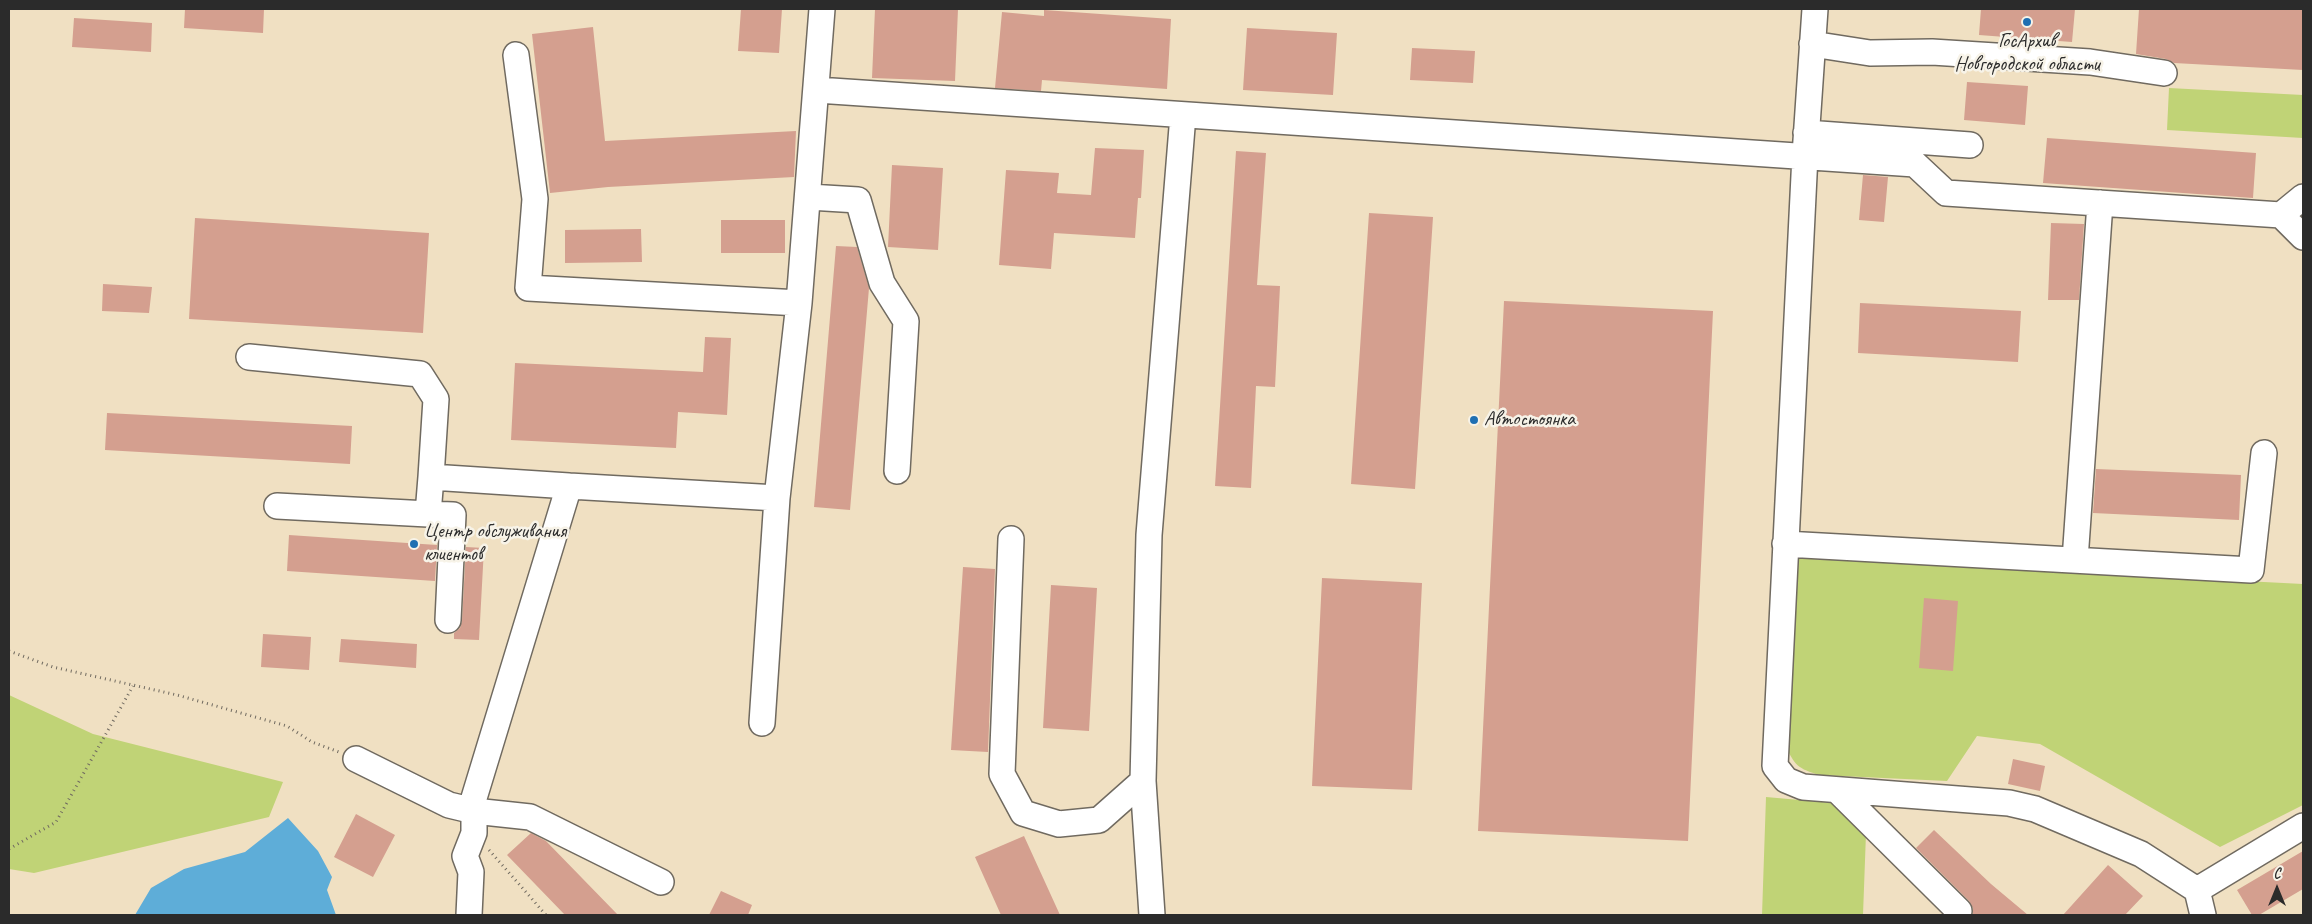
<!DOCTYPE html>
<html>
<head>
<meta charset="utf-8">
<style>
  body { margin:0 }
  #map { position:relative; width:2312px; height:924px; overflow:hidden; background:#f0e0c2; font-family:Caveat,sans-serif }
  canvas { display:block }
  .frame { position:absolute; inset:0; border:10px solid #2b2b2b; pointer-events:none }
  .north { position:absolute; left:2252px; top:864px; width:50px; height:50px; -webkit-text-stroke:4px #f7f3e8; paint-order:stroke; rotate:0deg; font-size:14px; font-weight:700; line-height:20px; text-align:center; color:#2b2b2b }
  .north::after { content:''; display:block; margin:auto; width:18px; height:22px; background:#2b2b2b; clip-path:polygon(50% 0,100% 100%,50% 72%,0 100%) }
</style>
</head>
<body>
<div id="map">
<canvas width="2312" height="924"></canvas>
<div class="frame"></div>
<div class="north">С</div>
</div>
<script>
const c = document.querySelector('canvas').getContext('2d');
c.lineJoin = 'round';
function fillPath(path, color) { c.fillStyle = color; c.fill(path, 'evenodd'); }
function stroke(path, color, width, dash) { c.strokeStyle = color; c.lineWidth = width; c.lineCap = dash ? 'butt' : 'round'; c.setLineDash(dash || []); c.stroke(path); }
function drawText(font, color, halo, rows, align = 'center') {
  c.font = font + ' Caveat,sans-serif'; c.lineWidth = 5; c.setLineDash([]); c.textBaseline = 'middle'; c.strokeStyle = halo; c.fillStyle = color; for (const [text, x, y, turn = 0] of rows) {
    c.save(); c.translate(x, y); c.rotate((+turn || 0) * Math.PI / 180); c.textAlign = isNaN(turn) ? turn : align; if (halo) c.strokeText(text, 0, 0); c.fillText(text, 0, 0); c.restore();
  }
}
const green = new Path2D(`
  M2169,88L2303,95V138L2167,130Z
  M1794,558L2303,584V805L2220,847L2040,744L1977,736L1947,781L1820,775C1798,769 1794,765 1785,744Z
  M9,695L93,734L283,782L269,817L34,873L9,869Z
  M1766,797L1867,806L1863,915H1762Z`);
const water = new Path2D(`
  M288,818L318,851L332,877L327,890L336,915H135L151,888L184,869L245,852Z`);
const building = new Path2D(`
  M185,9H264L263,33L184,28Z
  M741,9H782L779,53L738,51Z
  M875,9H958L955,81L872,78Z
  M1981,9H2075L2072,42L1979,35Z
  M2139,9H2303V70L2174,63L2166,59L2136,54Z
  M1044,10L1171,19L1167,89L1042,80L1041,91L995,88L1002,12L1044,16Z
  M74,18L152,23L151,52L72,47Z
  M593,27L605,141L796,131L794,177L608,187L550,193L532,34Z
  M1247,28L1337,33L1333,95L1243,90Z
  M1412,48L1475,51L1473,83L1410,80Z
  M1967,82L2028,86L2025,125L1964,120Z
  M2047,138L2256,153L2253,198L2043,183Z
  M1095,148L1144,150L1141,198H1138L1135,238L1054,233L1051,269L999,265L1006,170L1059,173L1057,193L1091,195Z
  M1236,151L1266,153L1257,285L1280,286L1275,387L1256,386L1251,488L1215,486Z
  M892,165L943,168L938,250L888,247Z
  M1863,175L1888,177L1884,222L1859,220Z
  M1369,213L1433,217L1415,489L1351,484Z
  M195,218L429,233L423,333L189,319Z
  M721,220H785V253H721Z
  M2051,223L2084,224L2079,300H2048Z
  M641,229L642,262L565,263V230Z
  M836,246L857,247L869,288L850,510L814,507Z
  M103,284L152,287L149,313L102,311Z
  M1504,301L1713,311L1688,841L1478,831Z
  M1860,303L2021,311L2018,362L1858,353Z
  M705,337L731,338L727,415L678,412L676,448L511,440L515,363L703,372Z
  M107,413L352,426L350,464L105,450Z
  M2096,469L2241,475L2239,520L2093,513Z
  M289,535L437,545L435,581L287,571Z
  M466,547L484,548L479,640L454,639V633L460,628L462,621Z
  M963,567L995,569L988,752L951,750Z
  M1322,578L1422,583L1412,790L1312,786Z
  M1051,585L1097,588L1089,731L1043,728Z
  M1924,598L1958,601L1953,671L1919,668Z
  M263,634L311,637L309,670L261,667Z
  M341,639L417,644L416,668L339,662Z
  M2013,759L2045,766L2040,791L2008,784Z
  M356,814L395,835L373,877L334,857Z
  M1934,830L1991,884L2028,915H1973V908L1969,901L1916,848Z
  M531,833L546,841L618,915H565L507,855Z
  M1024,836L1060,915H1001L975,857Z
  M2303,851V889L2259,915H2252L2237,890Z
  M2108,865L2143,896L2125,915H2063Z
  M721,891L752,905L748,915H709Z`);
const path = new Path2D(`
  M9,651L53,667L177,695L287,726L312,742L339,752
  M9,849L56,822L133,686
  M489,850L546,915`);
const minor = new Path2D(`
  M1815,9L1805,155L1775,766L1786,780L1803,787L2009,803L2035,809L2141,854L2197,890L2203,915
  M1812,44L1870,53L1932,52L2090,62L2164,73
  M516,55L535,199L528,288L799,303
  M817,90L1915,164L1946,193L2281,215L2303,197
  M1806,133L1970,145
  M809,197L858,200L882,283L906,321L897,471
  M2281,215L2303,237
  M249,357L420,374L436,399L431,477L569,486
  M277,506L428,514L431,477
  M428,514L453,515L448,620
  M1011,539L1002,774L1023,813L1059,824L1099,820L1143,781
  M1785,544L2251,570L2264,453
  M2075,560L2100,203
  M762,723L777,498
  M356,759L449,805L474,811L530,817L661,882
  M1837,790L1959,911
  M2197,890L2303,826
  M469,915L471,872L465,856L474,833V798L569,486L777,498L799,303L822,9
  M1152,915L1143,781L1149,535L1183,115`);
const markers = [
  [2027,22,5,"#1f6fb2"],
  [1474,420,5,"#1f6fb2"],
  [414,544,5,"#1f6fb2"]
];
const poiNames = [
  ["ГосАрхив",2027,42,"center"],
  ["Новгородской области",2027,65,"center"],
  ["Автостоянка",1484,420],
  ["Центр обслуживания",424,532],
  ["клиентов",424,555]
];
fillPath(green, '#c0d376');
fillPath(water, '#5eadd8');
fillPath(building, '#d49f8f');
stroke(minor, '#706a60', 28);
stroke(path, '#706a60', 3, [1, 4]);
stroke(minor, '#fff', 25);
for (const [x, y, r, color] of markers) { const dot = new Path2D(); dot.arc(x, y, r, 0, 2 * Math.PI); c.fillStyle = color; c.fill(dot); stroke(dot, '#f7f3e8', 2); }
drawText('20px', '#2b2b2b', '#f7f3e8', poiNames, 'left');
</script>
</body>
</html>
